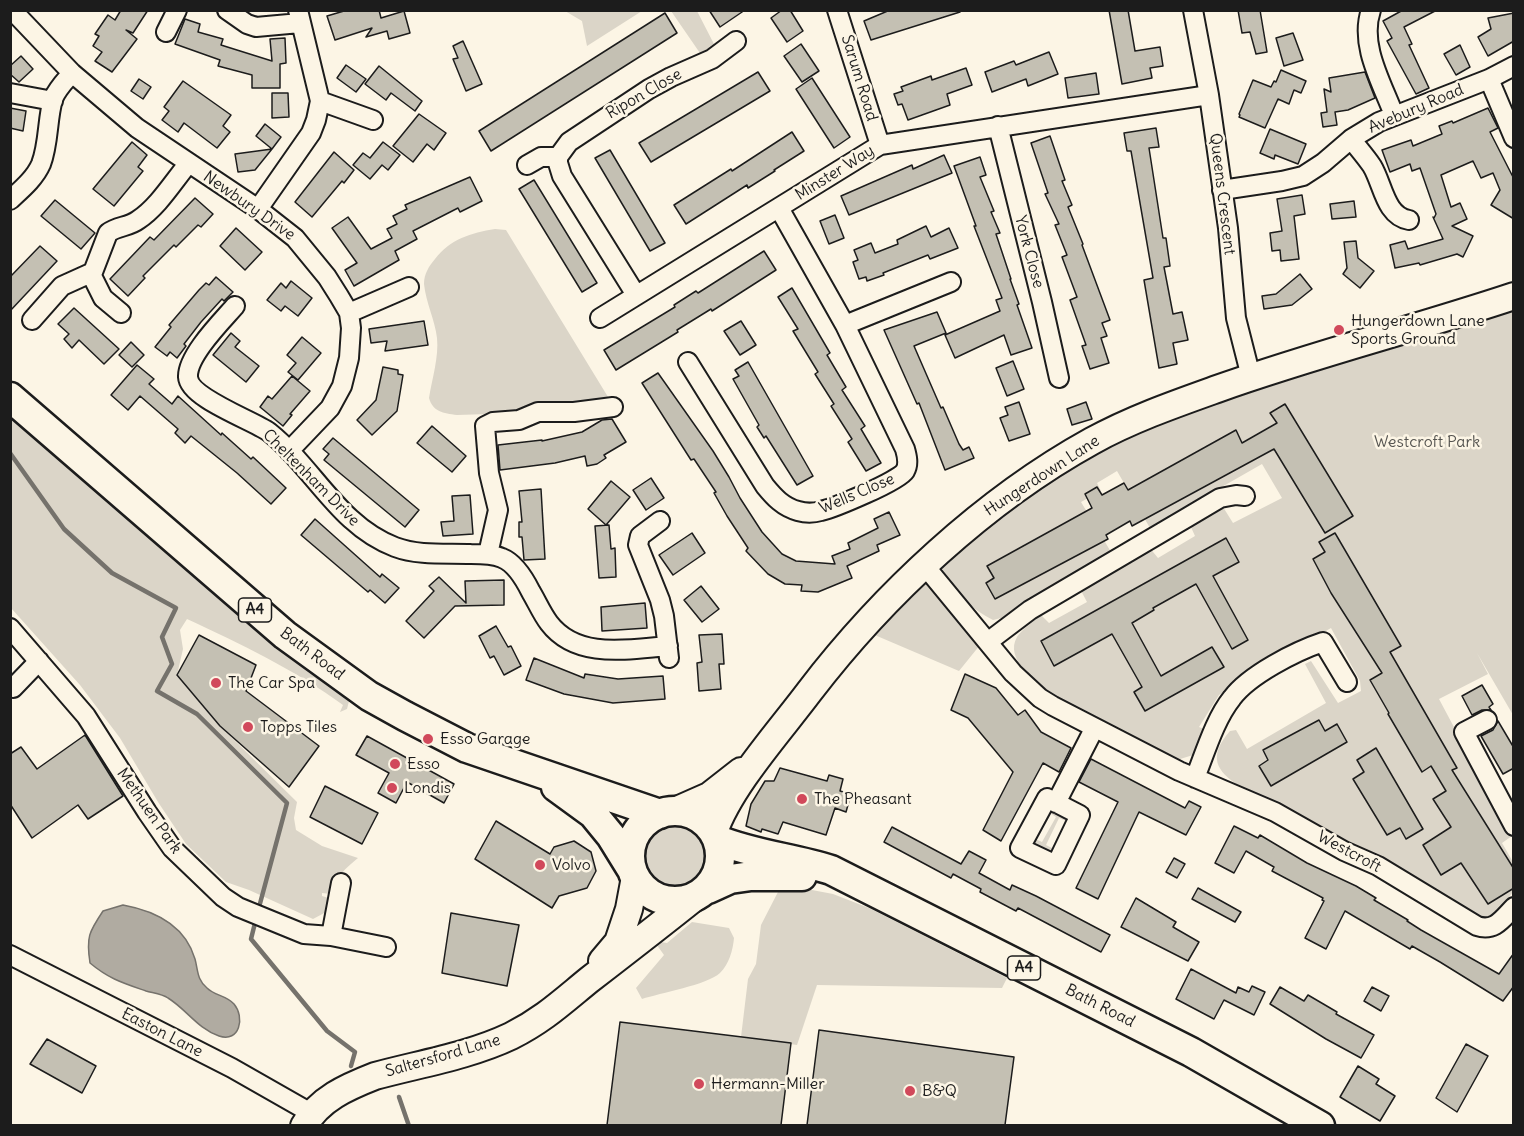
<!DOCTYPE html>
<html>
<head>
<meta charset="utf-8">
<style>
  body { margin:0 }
  #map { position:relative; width:1524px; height:1136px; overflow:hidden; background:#fcf5e5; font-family:Delius,sans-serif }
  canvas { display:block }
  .frame { position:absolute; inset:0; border:12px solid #1c1c1c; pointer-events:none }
</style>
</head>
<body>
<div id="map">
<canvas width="1524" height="1136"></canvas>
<div class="frame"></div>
</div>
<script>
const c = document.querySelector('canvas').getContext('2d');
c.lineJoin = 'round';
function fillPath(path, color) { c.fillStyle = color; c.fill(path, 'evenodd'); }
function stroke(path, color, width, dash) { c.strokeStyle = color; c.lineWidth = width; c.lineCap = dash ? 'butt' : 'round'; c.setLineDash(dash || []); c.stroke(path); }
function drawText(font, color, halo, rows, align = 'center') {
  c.font = font + ' Delius,sans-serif'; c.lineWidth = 5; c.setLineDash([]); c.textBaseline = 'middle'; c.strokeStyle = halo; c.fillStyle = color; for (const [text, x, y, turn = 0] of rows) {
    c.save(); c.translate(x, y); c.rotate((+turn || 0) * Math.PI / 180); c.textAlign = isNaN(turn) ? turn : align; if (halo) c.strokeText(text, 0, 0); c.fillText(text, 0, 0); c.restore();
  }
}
const green = new Path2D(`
  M565,11H642L587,46L582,21Z
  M671,11H697L715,46L709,54L702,56Z
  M495,229L506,230L616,410L457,415C443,413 433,412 429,398C432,379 439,357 437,338C435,320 426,303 424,284C424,274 429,266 435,259C450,239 471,233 495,229Z
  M1513,307V715L1477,653L1488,674L1439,699L1512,836L1502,843L1513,862V892L1493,916L1483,918L1241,787C1215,771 1208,756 1230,731L1236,730L1247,749L1326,703L1305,664L1311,661L1338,703L1361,691L1360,681L1331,628L1243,678L1219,695L1199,727L1204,729L1193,755L1177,760L1050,693C1036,682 1004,659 1017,637C1022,629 1033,622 1041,615L1049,623L1087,602L1079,587L1149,547L1158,558L1195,536L1190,525L1223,507L1233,523L1282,498L1262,464L1150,528L1117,471L1097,483L1101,491L1081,502L1111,552L1005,617L993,620C972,610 954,591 943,571L942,566L946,556L1056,475L1154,420Z
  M10,408L346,690L349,701L347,709L340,712L343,705C297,671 239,643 187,619L180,630L183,649L177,675L220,726L297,802L294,818L296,830L322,846L358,858C346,868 335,877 331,894L322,893V896L332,899L328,911L313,919L249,890L226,882L186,844L158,802L120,738L80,685L11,608Z
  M924,579L930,581L980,645L959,671L870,633Z
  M1050,809L1068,817V822L1059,818L1046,845L1056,850L1048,852L1032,844L1031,837L1042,842L1056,817L1047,811Z
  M640 856a34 34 0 1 1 68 0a34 34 0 1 1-68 0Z
  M779,890H812L833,894L869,908L1007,978L1002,988L817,985L797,1045L741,1037L748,979L756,964L761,925Z
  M692,922L729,928L734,938C733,950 729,964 720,973C707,985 660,993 642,999L636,988L664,955L654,941L667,943Z`);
const water = new Path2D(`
  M123,905C156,911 185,925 195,959C198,970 197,980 207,988C215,996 226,995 234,1004C245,1017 240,1043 219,1036C198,1029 186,1009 168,998C162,994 153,993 146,991C123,983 109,979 90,963C86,937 89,932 103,911Z`);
const stream = new Path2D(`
  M10,453L64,529L112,573L176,608L162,637L172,664L157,691L197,714L287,803L258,911
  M256,919L251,939L327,1031L355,1052L351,1066
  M399,1097L409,1126`);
const building = new Path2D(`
  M121,10H148L133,33L126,30L137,39L112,72L95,61L102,52L93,46L99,36L95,34L108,15L115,20Z
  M379,10L381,18L404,11L410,33L389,39L387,31L366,37L372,28L335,40L327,16L344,11Z
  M709,10H745L720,27Z
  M782,10H790L803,31L787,42L771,18Z
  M890,10H960V12L871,40L864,21Z
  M1109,10H1128L1135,51L1160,47L1163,66L1150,68L1152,78L1122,84Z
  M1238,10H1260L1267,52L1256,54L1250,32L1242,33Z
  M1403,10H1437L1404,27L1412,44L1409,45L1429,88L1416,94L1387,41L1392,38L1383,21Z
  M665,13L677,33L491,151L479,131Z
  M1514,13V41L1488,56L1478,37L1491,29L1488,18Z
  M185,19L200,24L198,32L223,39L221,45L272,61L270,39L285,38L286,63L280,64V88H252V75L218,66L220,60L175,44Z
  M1293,33L1303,60L1284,66L1276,38Z
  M463,41L482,84L466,91L453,59L458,58L453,46Z
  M801,44L819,71L802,82L784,56Z
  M1460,45L1470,67L1456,75L1444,54Z
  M1049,52L1058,74L1028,86L1026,79L992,92L985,72L1014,61L1016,65Z
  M21,56L33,69L19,82L10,74V66Z
  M346,65L366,79L356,92L337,78Z
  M379,66L422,101L415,111L391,93L386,100L365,84Z
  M966,68L972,85L947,94L950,105L908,120L902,104L898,105L894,94L903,91L901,87L931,76L932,80Z
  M1281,70L1306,81L1301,93L1294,90L1289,104L1278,99L1265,128L1239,117L1240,115L1239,114L1253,80L1271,87L1274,81L1276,82Z
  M758,72L770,91L651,162L639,143Z
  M1365,72L1375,98L1348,110L1335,112L1337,125L1323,127L1321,113L1327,112L1324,89L1331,92L1329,78Z
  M1096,73L1099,94L1068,98L1065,78Z
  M812,78L850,137L834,148L796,89Z
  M139,79L151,87L143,99L131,91Z
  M183,81L231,115L223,126L230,132L217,148L184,123L178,132L162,120L169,111L164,107Z
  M272,93H288L289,117L272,118Z
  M10,108L26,111L23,131L10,128Z
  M1488,108L1498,128L1490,132L1514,179V219L1491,205L1500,190L1493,173L1481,178L1473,161L1441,175L1451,207L1460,203L1467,219L1452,226L1473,236L1463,257L1457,254L1420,265L1419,263L1395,268L1390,245L1405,241L1408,249L1443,239L1433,217L1434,218L1436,214L1420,168L1412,171L1410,164L1390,172L1382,150L1411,140L1413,146L1442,134L1439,126L1452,121L1453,123Z
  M419,114L446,133L434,150L427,144L413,162L393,146Z
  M265,124L281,137L272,149L256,136Z
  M1156,128L1159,147L1149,148L1163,238H1166L1170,266L1164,267L1173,314L1182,312L1188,340L1173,343L1177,364L1159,368L1144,280L1153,278L1131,151H1127L1124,133Z
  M1270,129L1306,144L1298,164L1275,155L1274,159L1260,153Z
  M792,132L804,151L774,170L775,171L748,188L747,185L686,224L674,205L731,169L732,171Z
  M1050,136L1065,180L1062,181L1072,205L1068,207L1083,244L1082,245L1110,320L1102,323L1107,336L1101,338L1109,363L1090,369L1082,346L1086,345L1070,300L1077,297L1062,257L1067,255L1055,225L1059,224L1045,194L1048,193L1031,143Z
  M132,142L147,155L138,167L143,171L114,206L93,189Z
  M383,142L400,155L388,170L382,165L370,179L353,165L363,153L370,158Z
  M272,149L255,170L238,172L235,154Z
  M610,150L665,243L650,251L595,158Z
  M334,152L354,170L344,183L342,181L312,217L295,202Z
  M944,155L952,173L849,215L841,196L912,165L913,169Z
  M980,157L986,175L980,177L994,211L991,212L1000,233L996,234L1011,279H1010L1019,304L1017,305L1032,348L1011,355L1004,335L955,358L945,335L1000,311L996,300L1002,298L974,226H976L954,166Z
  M470,177L482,201L460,212L458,208L413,231L417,239L395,251L399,260L354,286L345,270L357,263L332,228L348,217L371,249L392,238L387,229L397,224L393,216L407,209L405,205Z
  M534,180L597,283L582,292L519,189Z
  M1302,195L1305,214L1294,216L1299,259L1281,261L1280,250L1272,251L1270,233L1282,231L1277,199Z
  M195,198L213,214L201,227L198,225L176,247L174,245L143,276L145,278L128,296L110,279L150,237L154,240Z
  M55,200L95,233L81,249L41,216Z
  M1354,201L1356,217L1332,219L1330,204Z
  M835,215L844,238L829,244L820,221Z
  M926,226L931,237L949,228L958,248L930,259L928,255L883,273L884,275L867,281L866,277L859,279L853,262L858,260L854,250L871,243L875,253L898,244L897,240Z
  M236,228L262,252L245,270L220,246Z
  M1356,241L1358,258L1374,271L1360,288L1343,274L1347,268L1344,242Z
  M40,246L57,261L10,311V277Z
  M764,251L776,270L712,311L711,309L677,330L678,332L616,370L604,350L675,307L674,305L696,291L698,293Z
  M1300,274L1312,289L1292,305L1264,309L1262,296L1276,294Z
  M216,277L233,292L224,301L222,299L201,322L184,344L186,346L177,358L170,352L167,356L155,347L171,327L169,325L199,290L206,283L209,285Z
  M291,281L312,298L298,316L285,306L281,311L267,300L281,283L286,288Z
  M792,288L830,353L827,355L846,387L842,390L865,426L861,429L881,463L866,471L848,442L852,439L831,406L834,404L815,374L818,372L793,331L798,329L778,297Z
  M74,308L119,349L104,364L79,340L72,348L64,339L69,334L58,324Z
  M937,312L946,333L914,346L941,408L943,407L959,444L963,450L969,447L974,458L945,470L919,403L917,404L884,330Z
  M424,321L428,345L385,351L387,341L371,343L369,329Z
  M741,321L756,345L740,355L724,331Z
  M231,333L240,341L235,347L259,366L246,382L213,355Z
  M302,337L321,353L298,380L288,372L296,363L287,355Z
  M131,342L144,355L132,367L119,355Z
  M1013,361L1024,389L1007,396L996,368Z
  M748,362L813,476L797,485L766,436L764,438L757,427L759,425L733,379L739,376L735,370Z
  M137,365L154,379L149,384L172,404L178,396L221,435L222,433L251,459L253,457L286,488L271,504L237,473L191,436L185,443L175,433L178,429L140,396L128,410L111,395Z
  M383,367L398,370V374L403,375L397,411L372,435L357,420L376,400Z
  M658,373L713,451L729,477L740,498L762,532L782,554L796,561L835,564L832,556L850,549L848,543L878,528L874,519L889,512L900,535L877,545L879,551L847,566L852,578L818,592L801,591L802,585L785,584L768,574L746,551L748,548L727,516L714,493L716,492L694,459L691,460L642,383Z
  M292,376L310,391L290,414L292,415L283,426L260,407L268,396L272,399Z
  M1019,402L1030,434L1009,441L1000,418L1008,415L1005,407Z
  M1086,402L1092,419L1072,425L1067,409Z
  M1285,404L1353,516L1325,533L1274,449L1132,526L1130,521L1106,535L1108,539L995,599L986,583L994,578L987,566L1092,508L1085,494L1097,487L1102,495L1124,483L1128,490L1236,430L1242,443L1277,423L1270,413Z
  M612,419L626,442L604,455L606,458L597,464L587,466L585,456L555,463L500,470L498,445L542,440V441L582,432L602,420Z
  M432,426L466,456L452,472L417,443Z
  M333,438L419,510L405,527L324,460L329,454L323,449Z
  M651,478L664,498L646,510L633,490Z
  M611,481L630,497L606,525L588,509Z
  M541,489L545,559L524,560L522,537H519V522H522L519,491Z
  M470,495L473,534L443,536L441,522L454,521L452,496Z
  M315,519L380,577L382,574L399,588L385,603L370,590L368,592L301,535Z
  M609,525L611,549L615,548L616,577L599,578L595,526Z
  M692,533L705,553L673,575L659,555Z
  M1335,533L1401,646L1390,652L1457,768L1452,770L1514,869V888L1488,904L1461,863L1441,875L1423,845L1451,827L1433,799L1446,791L1431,766L1422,772L1388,714L1389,713L1370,680L1382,673L1331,593L1313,559L1325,552L1319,542Z
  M1226,538L1239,562L1213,576L1248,640L1232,649L1196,584L1153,608L1154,610L1132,623L1161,676L1212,647L1224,667L1145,711L1134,692L1142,687L1112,634L1054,666L1041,641Z
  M439,577L466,603L465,581L504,580V605L455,606L424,638L406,621L434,591L429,586Z
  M701,586L719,609L702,622L684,600Z
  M645,603L647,628L602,631L601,607Z
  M496,626L508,647L511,646L521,666L504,675L494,656L490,658L479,636Z
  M722,634L724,664H719L721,689L699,691L697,663L702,662L699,635Z
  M199,635L256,665L246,691L319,746L289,787L220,726L177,675Z
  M534,658L584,678L585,674L618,679L663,676L665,699L613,703L564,694L526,680Z
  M965,674L996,688L1018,715L1025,710L1041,732L1071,748L1059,772L1043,763L1001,841L983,830L1013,772L968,718L951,710Z
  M1482,685L1493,704L1489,707L1491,710H1482L1472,715L1462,696Z
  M1319,720L1325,731L1337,724L1347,742L1271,786L1259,766L1268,760L1263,750Z
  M1498,721L1514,748V768L1503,774L1481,736L1493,730Z
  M85,735L123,796L88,819L78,805L32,838L10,804V754L21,747L37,769Z
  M367,736L454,784L444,803L407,782L396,803L378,793L389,773L356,755Z
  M1376,748L1423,829L1406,839L1400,828L1387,835L1353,779L1364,772L1357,760Z
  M1091,759L1185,808L1189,801L1201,807L1186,835L1139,812L1098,899L1076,888L1118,802L1079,782Z
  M780,768L827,781L829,775L843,779L840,791L851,794L846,812L835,808L826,835L783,822L778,834L762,829L761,832L746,826L751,804L765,781H774Z
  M325,786L378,813L362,844L310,817Z
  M496,821L550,854L554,847L574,841L591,852L596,871L587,888L559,896L552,908L475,859Z
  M1234,826L1258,838L1260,835L1307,863L1356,886L1376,898L1374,900L1408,920L1407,921L1421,930L1499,974L1514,953V986L1503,1001L1440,962L1412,946L1410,949L1345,911L1326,949L1305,938L1324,901L1322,900L1323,898L1272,871L1274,867L1246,851L1234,873L1215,863Z
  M892,827L961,864L969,851L986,860L979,873L1010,890L1012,885L1036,896L1110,935L1101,952L1018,908L1016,911L980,892L981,889L953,874L951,878L884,842Z
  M1174,858L1185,864L1177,878L1166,872Z
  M1198,888L1241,912L1235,922L1192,899Z
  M1136,898L1176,922L1173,927L1199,942L1188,961L1121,927Z
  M451,913L519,925L507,986L442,973Z
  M1191,969L1236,993L1238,987L1249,992L1252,986L1265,992L1254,1015L1224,1000L1214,1019L1176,999Z
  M1280,987L1304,1001L1308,995L1337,1012L1336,1014L1374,1035L1361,1058L1326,1039L1270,1004Z
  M1372,987L1389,996L1381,1011L1364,1001Z
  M620,1022L791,1043L781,1125H607Z
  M819,1030L1014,1057L1005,1125H807Z
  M47,1039L96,1066L82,1093L30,1064Z
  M1466,1044L1488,1056L1457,1112L1436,1098Z
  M1358,1066L1379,1079L1376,1084L1395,1096L1380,1121L1340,1097Z`);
const minor = new Path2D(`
  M12,10L72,73L137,128L258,209L295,238L327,277L339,296L349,313L351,328L349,358L342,386L330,408L289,451
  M227,10L247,24L256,27L300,23
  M837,10L880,145
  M1193,10L1209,95L1228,228L1236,318L1251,377
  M1371,10C1359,45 1382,83 1394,115
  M166,32L177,10
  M1489,79L1514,138
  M10,93L53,101
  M320,101L373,120
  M998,126L1042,302L1059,378
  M1351,139C1358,148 1366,157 1372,166C1383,184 1385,216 1409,220
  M527,165L541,157H558
  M1222,190L1282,181L1303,176L1323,163L1351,139L1379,122L1489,79L1514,66
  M10,200C22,189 35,178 41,164C49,143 47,120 53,99C57,89 65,81 72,73
  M258,209L311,133L316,120L320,101L298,10
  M91,274L103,298L121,313
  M636,295L562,176L558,163V157L569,142L649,89L671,77L712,59L736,41
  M235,306C221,322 187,356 188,377C189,398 252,420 269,432C314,468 339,526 395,547C419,556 446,553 471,554C481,554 493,554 502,558C515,563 525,580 531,592C537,602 542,614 549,623C577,660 629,649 668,646
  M349,313L409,287
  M600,318L880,145L1209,95
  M32,320L62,286L93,272L108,233C117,226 129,227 138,220C158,207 173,182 188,164
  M845,325L951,282
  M688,362L765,486C774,497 783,507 798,511C805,513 814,513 821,511C834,508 899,481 905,471C909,464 907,456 905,449L845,325L779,208
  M660,521L640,536L638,545L660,600L664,616L669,658
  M488,554L498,510L489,473L485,426L493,422L519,420L538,412H574L613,407
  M925,566L1013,673L1040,698L1053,706L1179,771L1275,812L1344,851L1378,866L1477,926C1495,932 1503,918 1514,907
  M10,628L86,716L147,812L172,848L223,897L238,907L304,934L331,936L386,947
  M989,641L1030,610L1188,517L1220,498L1236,495L1245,496
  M13,688L39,661
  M1487,720L1464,732L1514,826
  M1195,778C1205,753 1215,719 1232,698C1249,675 1296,651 1323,642L1347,682
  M1047,798L1080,815L1056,865L1020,848Z
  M1056,803L1094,729
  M331,936L341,883
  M10,955L232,1068L311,1113`);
const secondary = new Path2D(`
  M675,811L709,796L741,771
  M714,832C730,786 779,732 809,692C883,595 985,500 1092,441C1132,419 1175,404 1217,389C1315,354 1415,329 1514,296
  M602,961L618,942L629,909L635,877
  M304,1126C319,1099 347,1087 375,1076C419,1064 469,1056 511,1036C543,1020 562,1002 589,980C624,953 659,926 694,898`);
const primary = new Path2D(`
  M10,397L285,635L369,696L405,716L467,748L660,814
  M556,787L593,814L611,836L632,870
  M630 856a45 45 0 1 1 90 0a45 45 0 1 1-90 0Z
  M718,840C755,855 794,858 831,870L1191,1052L1320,1126
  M708,889L730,879L751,876H802`);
const markers = [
  [1339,330,6,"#d1495b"],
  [216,683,6,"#d1495b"],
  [248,727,6,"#d1495b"],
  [428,739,6,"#d1495b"],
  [395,764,6,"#d1495b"],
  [392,788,6,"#d1495b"],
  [802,799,6,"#d1495b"],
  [540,865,6,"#d1495b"],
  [699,1084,6,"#d1495b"],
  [910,1091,6,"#d1495b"]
];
const shields = [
  [255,610,33],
  [1024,968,33]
];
const shieldNames = [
  ["A4",255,610],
  ["A4",1024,968]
];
const streetNames = [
  ["Sarum Road",859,78,73],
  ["Ripon Close",644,94,-30],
  ["Avebury Road",1416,109,-23],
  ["Minster Way",835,173,-32],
  ["Queens Crescent",1222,194,83],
  ["Newbury Drive",249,206,35],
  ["York Close",1029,252,75],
  ["Hungerdown Lane",1042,476,-33],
  ["Cheltenham Drive",311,478,45],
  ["Wells Close",857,494,-23],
  ["Bath Road",312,654,37],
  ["Methuen Park",149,811,55],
  ["Westcroft",1349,852,28],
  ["Bath Road",1100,1006,27],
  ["Easton Lane",162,1033,27],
  ["Saltersford Lane",443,1056,-16]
];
const poiNames = [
  ["Hungerdown Lane",1351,321],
  ["Sports Ground",1351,339],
  ["The Car Spa",228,683],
  ["Topps Tiles",260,727],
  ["Esso Garage",440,739],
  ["Esso",407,764],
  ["Londis",404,788],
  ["The Pheasant",814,799],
  ["Volvo",552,865],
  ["Hermann-Miller",711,1084],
  ["B&Q",922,1091]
];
const parkNames = [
  ["Westcroft Park",1427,442]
];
fillPath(green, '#dbd5c8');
fillPath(water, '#b0aba1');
stroke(water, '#75726c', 1.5);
stroke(stream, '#75726c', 4.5);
fillPath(building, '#c4c0b3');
stroke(building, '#1c1c1c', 1.5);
stroke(minor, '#1c1c1c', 22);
stroke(secondary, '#1c1c1c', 30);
stroke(primary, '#1c1c1c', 33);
stroke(minor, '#fcf5e5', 18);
stroke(secondary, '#fcf5e5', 26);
stroke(primary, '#fcf5e5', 28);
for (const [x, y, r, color] of markers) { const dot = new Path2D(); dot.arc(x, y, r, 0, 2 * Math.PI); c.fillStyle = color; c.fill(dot); stroke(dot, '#fcf5e5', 2); }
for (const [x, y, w] of shields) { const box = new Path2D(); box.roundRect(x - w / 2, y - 12, w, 24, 4.5); c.fillStyle = '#fcf5e5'; c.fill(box); stroke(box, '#1c1c1c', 1.5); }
drawText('bold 15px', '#1c1c1c', null, shieldNames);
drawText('16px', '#1c1c1c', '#fcf5e5', streetNames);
drawText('16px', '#1c1c1c', '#fcf5e5', poiNames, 'left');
drawText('16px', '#555450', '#fcf5e5', parkNames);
</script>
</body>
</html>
